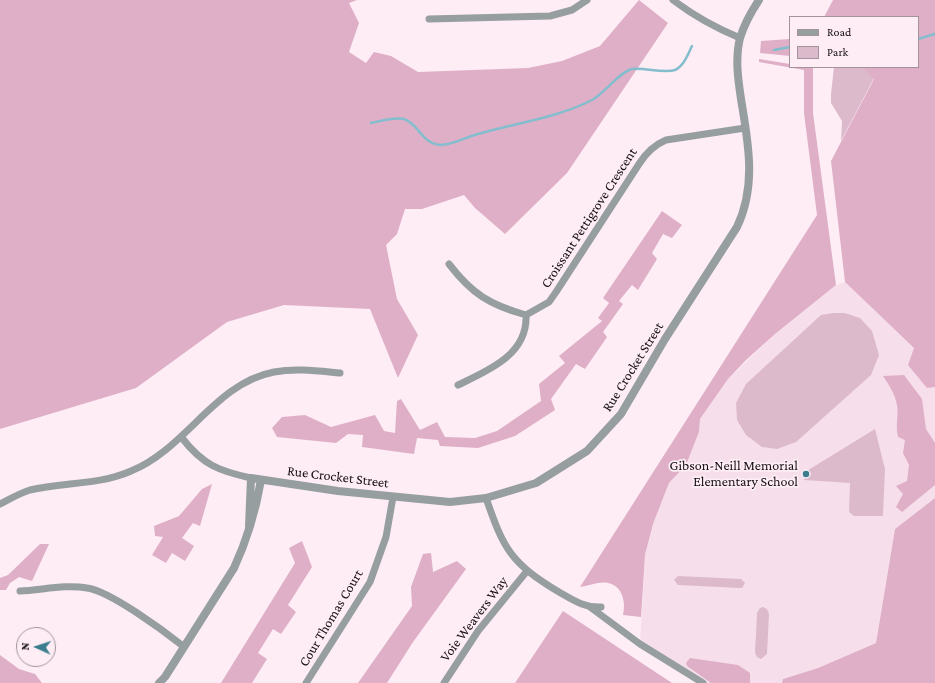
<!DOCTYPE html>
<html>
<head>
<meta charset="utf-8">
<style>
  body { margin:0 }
  #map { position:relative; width:935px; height:683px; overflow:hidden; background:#feedf5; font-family:"Crimson Pro",serif }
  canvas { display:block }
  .legend { position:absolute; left:789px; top:16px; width:130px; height:52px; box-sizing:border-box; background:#feedf5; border:1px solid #a1949a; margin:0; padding:5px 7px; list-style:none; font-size:12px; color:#150f12 }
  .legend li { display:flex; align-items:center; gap:8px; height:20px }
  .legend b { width:20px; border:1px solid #a1949a }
  .north { position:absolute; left:16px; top:627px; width:40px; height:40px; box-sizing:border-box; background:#feedf5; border:1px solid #a1949a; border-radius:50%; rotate:273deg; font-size:11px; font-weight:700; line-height:16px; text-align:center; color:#150f12 }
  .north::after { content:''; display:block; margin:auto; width:14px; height:18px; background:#3a7d8e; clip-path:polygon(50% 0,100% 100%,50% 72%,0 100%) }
</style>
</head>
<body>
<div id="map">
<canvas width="935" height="683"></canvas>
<ul class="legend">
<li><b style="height:5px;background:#969ea0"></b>Road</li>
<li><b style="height:11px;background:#dcbacb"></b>Park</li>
</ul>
<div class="north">N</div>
</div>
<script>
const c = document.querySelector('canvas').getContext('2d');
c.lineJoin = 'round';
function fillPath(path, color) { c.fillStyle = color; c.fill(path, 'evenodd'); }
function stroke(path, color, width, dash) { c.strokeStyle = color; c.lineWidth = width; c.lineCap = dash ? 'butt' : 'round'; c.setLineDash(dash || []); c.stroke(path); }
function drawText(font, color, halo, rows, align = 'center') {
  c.font = font + ' "Crimson Pro",serif'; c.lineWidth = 3.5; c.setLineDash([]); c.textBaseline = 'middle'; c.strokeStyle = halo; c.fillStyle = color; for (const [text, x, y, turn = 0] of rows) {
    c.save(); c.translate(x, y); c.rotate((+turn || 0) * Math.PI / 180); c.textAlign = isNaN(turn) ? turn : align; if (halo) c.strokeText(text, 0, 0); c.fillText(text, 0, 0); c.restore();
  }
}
const built = new Path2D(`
  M845,282L914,348L927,388L935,387V498L895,529L876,643L818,668L783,679L782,683H703L640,644L645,555L653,524L669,483L686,465L699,432L700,419L728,379L775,334L836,285Z`);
const green = new Path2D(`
  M834,67H861L874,78L841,141L842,121L831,103V94Z
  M833,313H845L860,318L872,331L879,355L871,375L796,442L777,449L762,447L746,435L737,420L736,403L746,384L821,315Z
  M875,429L885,469L883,516H854L849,512L850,483L804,480L805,472Z
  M678,576L741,579L745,583L742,588H740L678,585L674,580Z
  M763,607L767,609L769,614L767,654L761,659L757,657L755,653L757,613L760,608Z`);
const forest = new Path2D(`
  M0,0H357L349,3L359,23L349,52L366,63L374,52L391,56L418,72L528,68L562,61L600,46L639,0L668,23L567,173L505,234L475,208L464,195L422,209H405L397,234L386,245L397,299L418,335L398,378L370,309L284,305L227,322L136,388L0,429Z
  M833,0H935V387L927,388L908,365L914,348L845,282L831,161L874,79L861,67H918V17H824Z
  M790,39V56L760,53L761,41Z
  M759,59L790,64V67L813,68V113L836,285L775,334L746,360L728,379L700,419L699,432L686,465L669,483L653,524L645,555L641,617L623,615C626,603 623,586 608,583C600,581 588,586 580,587L817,215L804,113V70L759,62Z
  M662,211L682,225L672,238L663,234L652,253L657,259L638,290L632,285L619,301L623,304L603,332L607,337L585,369L576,364L551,399L555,410L515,436L478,448L440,446L438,440L417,438L414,454L362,447L363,435L348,434L336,443L277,437L272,428L282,417L305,415L331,427L375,415L384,431L395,433L397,401L401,399L420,430L437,422L445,437L475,438L497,431L541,401L539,384L565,363L559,356L602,321L598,318L609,303L603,298Z
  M904,375L922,399L926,429L935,443V485L902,512L896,507L903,494L896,486L907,481L909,465L903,453L905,440L898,437C895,425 899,415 897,405C895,394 889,385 883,376Z
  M212,484L200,526L193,523L182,538L194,546L185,561L172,553L166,563L152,555L163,537L155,536L154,526L179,516L202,489Z
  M935,498V683H782L783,679L818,668L876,643L895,529Z
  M302,541L312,567L288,605L296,612L281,634L273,629L258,653L267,659L252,683H221L295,563L289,548Z
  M40,544H49L32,581L19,577L10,583L6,590H0V578L8,575Z
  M431,553L433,572L457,561L466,569L413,642L387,683H358L412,606L411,587L423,554Z
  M563,611L672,683H515Z
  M0,655L19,669L35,674L42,683H0Z
  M690,658L738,665L750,673V683H711L687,666L686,663Z`);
const stream = new Path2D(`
  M918,39L935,34
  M774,50L790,47
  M371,123C381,121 394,117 404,119C419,124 421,143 440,145C453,145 466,137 478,134C515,123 557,118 592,100C605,93 619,72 632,69C644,67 664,74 675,70C684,66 688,54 692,46`);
const minor = new Path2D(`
  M673,0C694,16 716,28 740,38
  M429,19L550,16L572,10L587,0
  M449,264C472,294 490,305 526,315
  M526,315L549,302L556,292L639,164C646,153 654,145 666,140L745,128
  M458,385C487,371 528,355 526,315
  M182,438C203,465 219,471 251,478
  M486,498C504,550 511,563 559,592C573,600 585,608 601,607
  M0,504C10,499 20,493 30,490C63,482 100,485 131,471C186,449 215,383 274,372C296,368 318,371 340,373
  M20,591C42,590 66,584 87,588C110,591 164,631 183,646
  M590,607L640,644L703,683
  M306,683L370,582L386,537L393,497
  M444,683L478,631L527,571`);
const tertiary = new Path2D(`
  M249,526L251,478L338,491L450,502L486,498L536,483L587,451L621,414L665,339L737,227C757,185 748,142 741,99C738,79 735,58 740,38C744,25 751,12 759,0
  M159,683L165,677L234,568C247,540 256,509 261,480`);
const markers = [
  [806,474,4,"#3a7d8e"]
];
const streetNames = [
  ["Croissant Pettigrove Crescent",589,218,-57],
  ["Rue Crocket Street",633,367,-58],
  ["Rue Crocket Street",338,477,7],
  ["Cour Thomas Court",331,618,-59],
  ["Voie Weavers Way",474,619,-53]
];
const poiNames = [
  ["Gibson-Neill Memorial",798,466],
  ["Elementary School",798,482]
];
fillPath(built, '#f6dfea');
fillPath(green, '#dcbacb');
fillPath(forest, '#dfafc7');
stroke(stream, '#84bdcd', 2.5);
stroke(minor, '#969ea0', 7);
stroke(tertiary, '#969ea0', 8);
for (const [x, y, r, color] of markers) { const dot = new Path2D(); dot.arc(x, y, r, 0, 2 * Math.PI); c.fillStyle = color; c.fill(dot); stroke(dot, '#feedf5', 1.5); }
drawText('14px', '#150f12', '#feedf5', streetNames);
drawText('14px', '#150f12', '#feedf5', poiNames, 'right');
</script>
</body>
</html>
